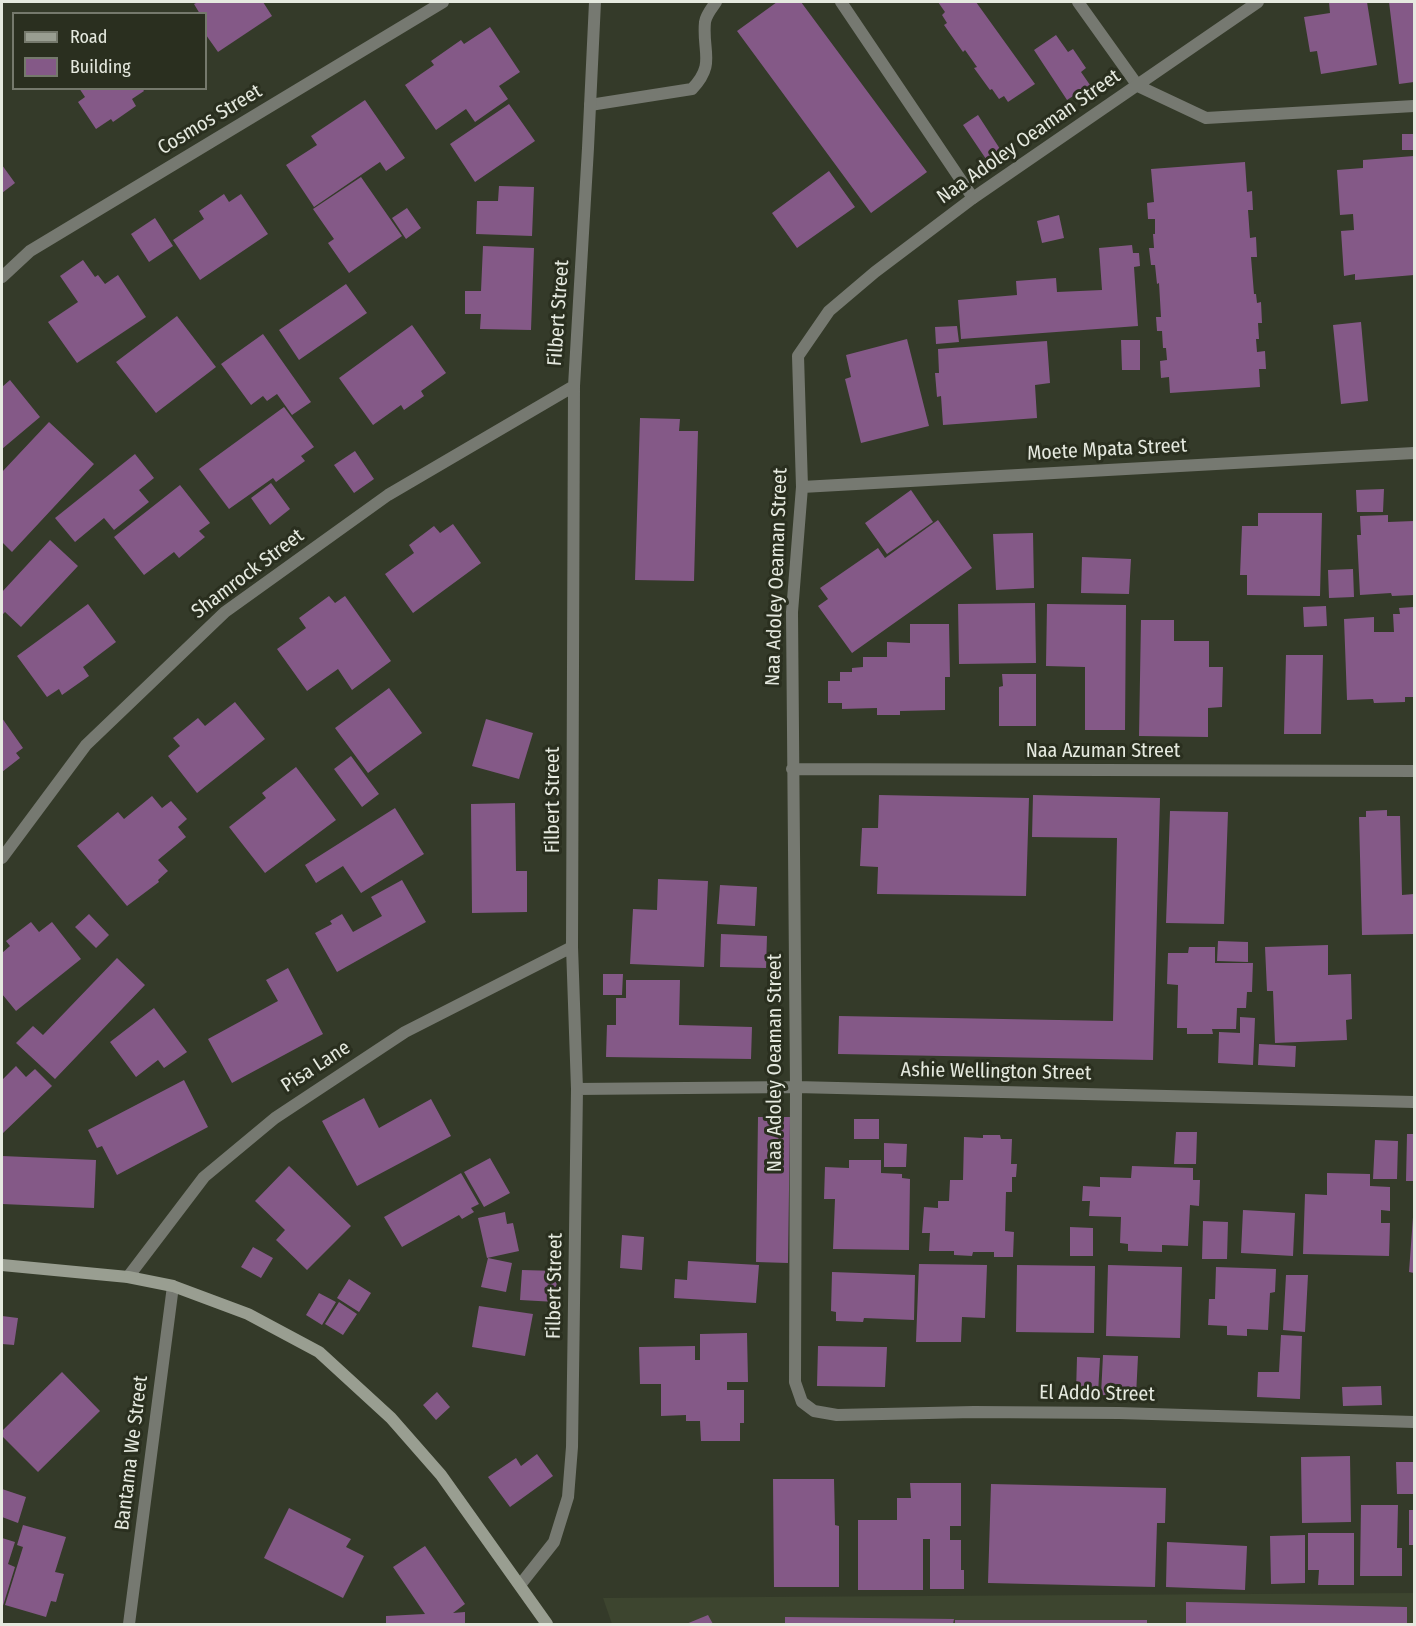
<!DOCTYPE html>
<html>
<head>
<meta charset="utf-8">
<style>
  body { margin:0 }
  #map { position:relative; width:1416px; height:1626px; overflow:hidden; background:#343a29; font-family:"Fira Sans Condensed",sans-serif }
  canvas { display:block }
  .frame { position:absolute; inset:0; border:3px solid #e5e9df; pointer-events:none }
  .legend { position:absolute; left:12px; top:12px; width:195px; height:78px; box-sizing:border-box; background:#2a2f1f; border:2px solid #75796c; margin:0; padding:8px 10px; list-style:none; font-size:18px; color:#e5e9df }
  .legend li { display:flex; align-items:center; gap:12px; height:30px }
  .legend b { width:30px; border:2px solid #75796c }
</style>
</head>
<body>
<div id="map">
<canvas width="1416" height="1626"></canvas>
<div class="frame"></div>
<ul class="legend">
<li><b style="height:8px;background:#999e91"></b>Road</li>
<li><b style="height:16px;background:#845987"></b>Building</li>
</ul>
</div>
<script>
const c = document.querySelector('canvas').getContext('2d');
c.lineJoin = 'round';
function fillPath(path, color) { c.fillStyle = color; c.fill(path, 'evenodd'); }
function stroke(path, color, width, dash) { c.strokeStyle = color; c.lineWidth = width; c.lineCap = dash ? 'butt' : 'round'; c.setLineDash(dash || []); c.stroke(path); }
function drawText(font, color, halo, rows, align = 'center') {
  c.font = font + ' "Fira Sans Condensed",sans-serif'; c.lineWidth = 6; c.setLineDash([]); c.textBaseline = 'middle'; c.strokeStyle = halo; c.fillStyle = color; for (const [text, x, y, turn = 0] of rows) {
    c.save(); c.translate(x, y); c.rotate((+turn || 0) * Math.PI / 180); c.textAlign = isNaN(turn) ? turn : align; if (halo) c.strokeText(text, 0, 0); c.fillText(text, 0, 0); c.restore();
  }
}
const built = new Path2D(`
  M1414,1593V1624H612L603,1598Z`);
const building = new Path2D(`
  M198,2H263L272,16L218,52L206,35V14H200L194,4Z
  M777,2H801L927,172L871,213L737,31Z
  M938,2H976L1035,84L1008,102L1004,96L999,99L992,89L990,90L974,68L977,67L965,50L963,52L944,25L947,23L942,15L945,12Z
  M1329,2H1367L1377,65L1321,74L1317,51L1310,52L1304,17L1330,13Z
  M1389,2H1414V82L1399,84Z
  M490,27L520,72L499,86L508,99L475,122L466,109L436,130L405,85L434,65L431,61L461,40L464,44Z
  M1056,35L1068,52L1073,49L1086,68L1081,72L1090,85L1067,100L1034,50Z
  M79,88H142L144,91L132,99L136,106L113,122L111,119L96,129L78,102L85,97Z
  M365,100L405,158L386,171L380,162L314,207L286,165L317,145L311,136Z
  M509,104L535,141L475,182L450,144Z
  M978,115L1000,149L986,159L963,125Z
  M1402,134H1414V150H1402Z
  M1414,156V275L1355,280V274L1344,276L1341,231L1354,230L1353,214L1340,215L1337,170L1363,168V160Z
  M1245,162L1247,192L1252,191L1253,210H1248L1250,238L1256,237L1257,257H1251L1254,294H1256L1257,303L1261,302L1262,323H1258L1259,339H1256L1257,352L1265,351L1266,369H1259L1260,387L1170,393L1169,377L1161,378L1160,361L1167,360L1166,348H1163L1162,331H1157L1156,317H1161L1159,283L1157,284L1155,265H1151L1149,248H1154L1153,234H1155V219H1148L1147,203L1154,202L1151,169Z
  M2,165L15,183L2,193Z
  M829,171L855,207L797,248L772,213Z
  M361,177L402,236L349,273L328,243L334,239L313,209Z
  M499,186L534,187L532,236L476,234L477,201H498Z
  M224,194L229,202L241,194L268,234L200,280L173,240L204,219L199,211Z
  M407,208L421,228L406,239L392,218Z
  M1059,215L1064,238L1042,243L1037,221Z
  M155,218L173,246L149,262L131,234Z
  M1132,245L1133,253H1139L1140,266L1134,267L1138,326L961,339L958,300L1017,295L1016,281L1056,278L1057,292L1102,290L1099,248Z
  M483,246L534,248L531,330L480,329L481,314H465V291H481Z
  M83,260L95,277L98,275L105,284L118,275L146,317L77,363L48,322L78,302L60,276Z
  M346,284L367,313L299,360L279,330Z
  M177,316L216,367L156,413L116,362Z
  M1361,322L1368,401L1341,404L1333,325Z
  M412,325L446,373L421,391L424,396L404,410L401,405L373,425L339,378Z
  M957,326L959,342L936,344L935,327Z
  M263,334L311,402L292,415L277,394L267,401L263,396L251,405L221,364Z
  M907,339L929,426L861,443L845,379L851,377L846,355Z
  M1121,340H1140V370H1122Z
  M1047,341L1050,383L1035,385L1037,418L943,425L941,396L937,397L935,373H939L938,349Z
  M10,380L40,417L2,449V387Z
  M284,407L314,447L301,456L305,461L276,482L273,478L229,509L199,469Z
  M640,418L680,419L679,431H698L694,581L635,580Z
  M49,422L94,464L12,552L2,542V472Z
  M355,451L374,479L354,493L334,465Z
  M135,454L154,478L139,490L149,502L114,530L104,518L75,542L55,518Z
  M271,483L290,509L270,525L251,498Z
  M180,485L210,523L199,531L205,537L179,558L174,552L144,575L114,537Z
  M1384,489L1383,512H1357L1356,490Z
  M911,490L933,522L887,554L865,523Z
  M1258,513H1322L1320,596L1247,595V575H1240L1242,526H1258Z
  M1388,515V522L1414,521V595L1392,596L1391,593L1360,595L1357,535H1361L1360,516Z
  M938,520L972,568L852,653L818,606L828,599L820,588L878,548L885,558Z
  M453,524L481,563L413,613L385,574L414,553L409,545L434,526L440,533Z
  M1033,533L1034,588L996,590L993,534Z
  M50,540L78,566L21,627L5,612L2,615V592Z
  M1082,557L1131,559L1129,594L1081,593Z
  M1353,569L1354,597L1329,598L1328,570Z
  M329,596L335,603L345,596L391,661L352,690L338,669L307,691L277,649L306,628L299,618Z
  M1035,603L1036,663L959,664L958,604Z
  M88,604L116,642L83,667L89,676L62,695L59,689L47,697L17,656Z
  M1047,604L1126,605L1125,730H1085V667L1046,666Z
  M1326,606L1327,626L1304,627L1303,607Z
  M1414,607V697H1405V702L1374,703L1373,699L1347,700L1344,619L1374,617V632H1394L1393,614H1400L1399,608Z
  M1141,620H1174V641H1209V667H1223L1222,707L1208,708V737L1139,736Z
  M910,624H949L950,677H945V710L900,711V715H877V708L842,709V703H828V681H840V672H852V668L863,667V657H887V642L910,643Z
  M1286,655H1323L1321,734H1284Z
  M1002,674H1036V726H999V687L1003,686Z
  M389,688L422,733L368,773L335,728Z
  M235,702L265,739L197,793L168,756L180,746L173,738L198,718L205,726Z
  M2,718L23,748L16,753L20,758L2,772Z
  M486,719L533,733L519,779L472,766Z
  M351,756L379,794L362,807L334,769Z
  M296,767L336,820L265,873L229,827L266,798L262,793Z
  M879,795L1029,798L1026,896L877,894L878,867L860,866L862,828H878Z
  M1033,795L1160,798L1153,1060L838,1054L839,1016L1113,1021L1117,838L1032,837Z
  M152,796L162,808L171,801L187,819L178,827L186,837L158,860L168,871L158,880L159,882L127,906L77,846L118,812L124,819Z
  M515,803L516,871H527V912L472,913L471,804Z
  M395,808L424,854L361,893L343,866L316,883L305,865Z
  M1387,810V816H1400L1402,895L1414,894V934L1362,935L1359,817H1366V811Z
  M1170,811L1228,812L1224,924L1166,923Z
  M658,879L708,881L704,967L630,964L633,909L657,910Z
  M402,880L426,922L337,972L315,933L332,924L330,921L342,914L353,932L382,916L371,897Z
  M720,885L757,887L755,926L717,924Z
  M89,914L109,935L96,948L75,927Z
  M31,922L39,932L52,922L81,959L16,1011L2,994V953L10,946L6,941Z
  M721,934L767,936L766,968L720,967Z
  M1218,941L1248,942V962L1217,961Z
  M1328,945V975L1351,974L1352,1019L1346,1020L1347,1040L1275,1043L1273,991H1267L1265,947Z
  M1189,947H1215V963H1253L1252,992H1247L1246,1008H1237L1236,1029H1212L1213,1034H1187V1028H1177L1178,985L1167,984L1168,953H1188Z
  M117,958L145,985L55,1079L16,1043L33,1026L43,1035Z
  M288,968L323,1034L232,1083L208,1039L278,1001L266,980Z
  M603,974H623L622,995H603Z
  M626,980H680L679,1025L752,1027L751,1059L606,1057L607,1025H616V998H626Z
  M154,1008L187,1052L164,1068L158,1060L136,1077L110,1042Z
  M1240,1017L1255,1018L1253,1065L1218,1063L1219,1032L1240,1033Z
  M1259,1044L1296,1046L1295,1067L1258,1065Z
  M16,1066L26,1077L35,1069L52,1086L2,1134V1080Z
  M184,1080L208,1127L117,1175L102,1146L97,1148L88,1130Z
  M364,1098L379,1128L431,1099L451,1136L357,1186L322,1121Z
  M758,1117H790L788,1263L756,1262Z
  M854,1119H879V1139H854Z
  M1176,1132H1197L1196,1164H1174Z
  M1407,1134H1414V1181H1406Z
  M983,1135H1000L1001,1139H1012L1011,1164H1017L1016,1177H1012V1192H1006L1005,1231L1014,1232L1013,1257H994V1252H973L972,1256L954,1255V1251H929L930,1233H922L924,1207L938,1208V1201H949L950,1180H963L964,1137L983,1138Z
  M1375,1140L1398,1141L1397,1179H1373Z
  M884,1143L907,1144L906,1167H884Z
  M2,1156L96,1160L94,1208L2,1204Z
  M490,1158L510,1193L484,1207L464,1172Z
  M849,1160H881V1173L902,1174V1178L910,1179L909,1250L833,1249L835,1199H824L825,1167L849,1168Z
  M289,1166L351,1226L307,1270L276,1240L285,1230L255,1201Z
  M1132,1166L1193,1168V1180H1200L1199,1206L1190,1205L1188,1246L1162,1245V1252L1128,1251V1244L1120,1243L1121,1217L1089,1216L1090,1201H1082L1083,1186L1100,1187V1177L1131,1178Z
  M461,1173L479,1204L471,1208L474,1212L462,1219L459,1215L402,1247L384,1217Z
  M1327,1173L1370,1174V1186L1390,1187V1211L1381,1210V1223H1390L1389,1256L1303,1254L1305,1194L1327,1195Z
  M1243,1210L1295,1213L1293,1256L1241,1253Z
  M505,1212L507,1224L513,1223L519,1251L487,1258L478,1218Z
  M1413,1217H1414V1273L1409,1272Z
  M1203,1221L1228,1222L1227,1259H1202Z
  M1070,1227L1093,1228V1256H1070Z
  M622,1235L644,1237L642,1270L620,1268Z
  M253,1247L273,1258L261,1278L241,1267Z
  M488,1258L512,1263L506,1292L481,1287Z
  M688,1261L759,1265L756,1303L674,1298L675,1279L687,1280Z
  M919,1264L987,1265L985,1318L962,1317L961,1342H916Z
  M1017,1265L1095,1266L1094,1333L1016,1332Z
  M1108,1265L1182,1267L1180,1338L1106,1336Z
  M1216,1267L1276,1269L1275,1292L1270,1293L1268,1330L1247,1329V1336L1227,1335V1326L1208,1325L1209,1299H1215Z
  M522,1270L557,1271L556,1302L520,1300Z
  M832,1272L915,1275L914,1320L864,1318L863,1322L836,1321V1312L831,1311Z
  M1286,1275H1308L1305,1332L1283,1330Z
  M349,1279L371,1293L359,1312L337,1298Z
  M319,1293L336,1302L322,1325L306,1315Z
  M339,1302L357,1314L343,1335L325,1324Z
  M479,1306L533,1314L525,1356L472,1347Z
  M2,1316L18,1318L14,1345L2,1344Z
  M747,1333L748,1382H727V1390H744V1423H740V1441H701L700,1421H686V1415L661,1416V1384H640L639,1347L695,1346V1360H700V1334Z
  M1281,1335L1302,1336L1300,1399L1257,1397L1258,1372H1279Z
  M818,1346L887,1347L885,1387L817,1386Z
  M1103,1355L1138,1356L1136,1396L1101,1395Z
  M1077,1357L1100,1358L1098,1394L1076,1393Z
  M62,1372L100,1411L38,1472L2,1436V1431Z
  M1381,1386L1382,1405L1343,1406L1342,1387Z
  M437,1392L450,1407L436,1420L423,1405Z
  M537,1454L553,1476L510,1507L488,1477L516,1458L521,1466Z
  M1350,1456L1351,1522L1302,1523L1301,1457Z
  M1396,1462H1414V1494H1397Z
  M773,1479H834L835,1525L839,1526V1587H774Z
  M910,1483H961V1526H950V1540H961V1570H964V1589H930V1539H923V1590H858V1520H897V1498H911Z
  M991,1484L1166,1488L1165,1523H1157L1155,1587L988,1583Z
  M2,1489L26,1497L18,1523L2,1517Z
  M1361,1505H1398L1397,1548H1402V1576H1360Z
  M289,1508L351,1539L346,1547L364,1556L343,1598L264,1558Z
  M1409,1510H1414V1545H1409Z
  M23,1525L66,1537L55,1572L64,1574L56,1602L51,1601L46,1617L5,1605L23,1547L17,1545Z
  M1308,1533H1354V1585H1318L1319,1570H1308Z
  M1305,1535V1583L1271,1584L1270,1536Z
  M2,1538L15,1542L8,1564L15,1567L2,1609Z
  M1167,1542L1247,1546L1245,1590L1166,1587Z
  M425,1546L465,1604L453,1613L465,1612V1624H386V1616L425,1614L393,1567Z
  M1186,1602L1407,1607V1624H1186Z
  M708,1615L713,1624H686Z
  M785,1617L954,1619L953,1624H785Z
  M955,1620H1147V1624H955Z`);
const lane = new Path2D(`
  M841,2L973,198
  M1078,2L1138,86
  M590,105L692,89C716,64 702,52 705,22C706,15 712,8 716,2`);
const street = new Path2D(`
  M1258,2L973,198L875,272L829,311L798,356L802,487L792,612L796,1087L795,1382L802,1402L814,1411L837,1415L974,1412L1119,1413L1414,1422
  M1138,86L1206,118L1414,106
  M2,277L30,251L443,2
  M802,487L1414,453
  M792,769L1414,771
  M2,858L86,745L225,612L388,495L574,386
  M577,1089L796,1087L1414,1102
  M128,1277L204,1177L275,1118L405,1032L572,947
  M520,1585L554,1542L568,1497L572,1447L577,1089L572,947L574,386L588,148L595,2
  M129,1624L173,1286`);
const secondary = new Path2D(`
  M2,1265L128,1277L173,1286L248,1314L319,1352L391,1418L441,1475L547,1624`);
const streetNames = [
  ["Cosmos Street",210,120,-31],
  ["Naa Adoley Oeaman Street",1029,137,-35],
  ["Filbert Street",559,313,-86],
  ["Moete Mpata Street",1107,450,-3],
  ["Shamrock Street",248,574,-37],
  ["Naa Adoley Oeaman Street",777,577,-88],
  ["Naa Azuman Street",1103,751],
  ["Filbert Street",553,800,-90],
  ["Naa Adoley Oeaman Street",775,1063,-90],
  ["Pisa Lane",316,1067,-33],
  ["Ashie Wellington Street",996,1072,1],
  ["Filbert Street",555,1286,-89],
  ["El Addo Street",1097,1394,1],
  ["Bantama We Street",132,1453,-83]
];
fillPath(built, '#3d452f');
fillPath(building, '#845987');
stroke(lane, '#767971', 12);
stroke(street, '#767971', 12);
stroke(secondary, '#999e91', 12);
drawText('20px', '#e5e9df', '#2a2f1f', streetNames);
</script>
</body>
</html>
